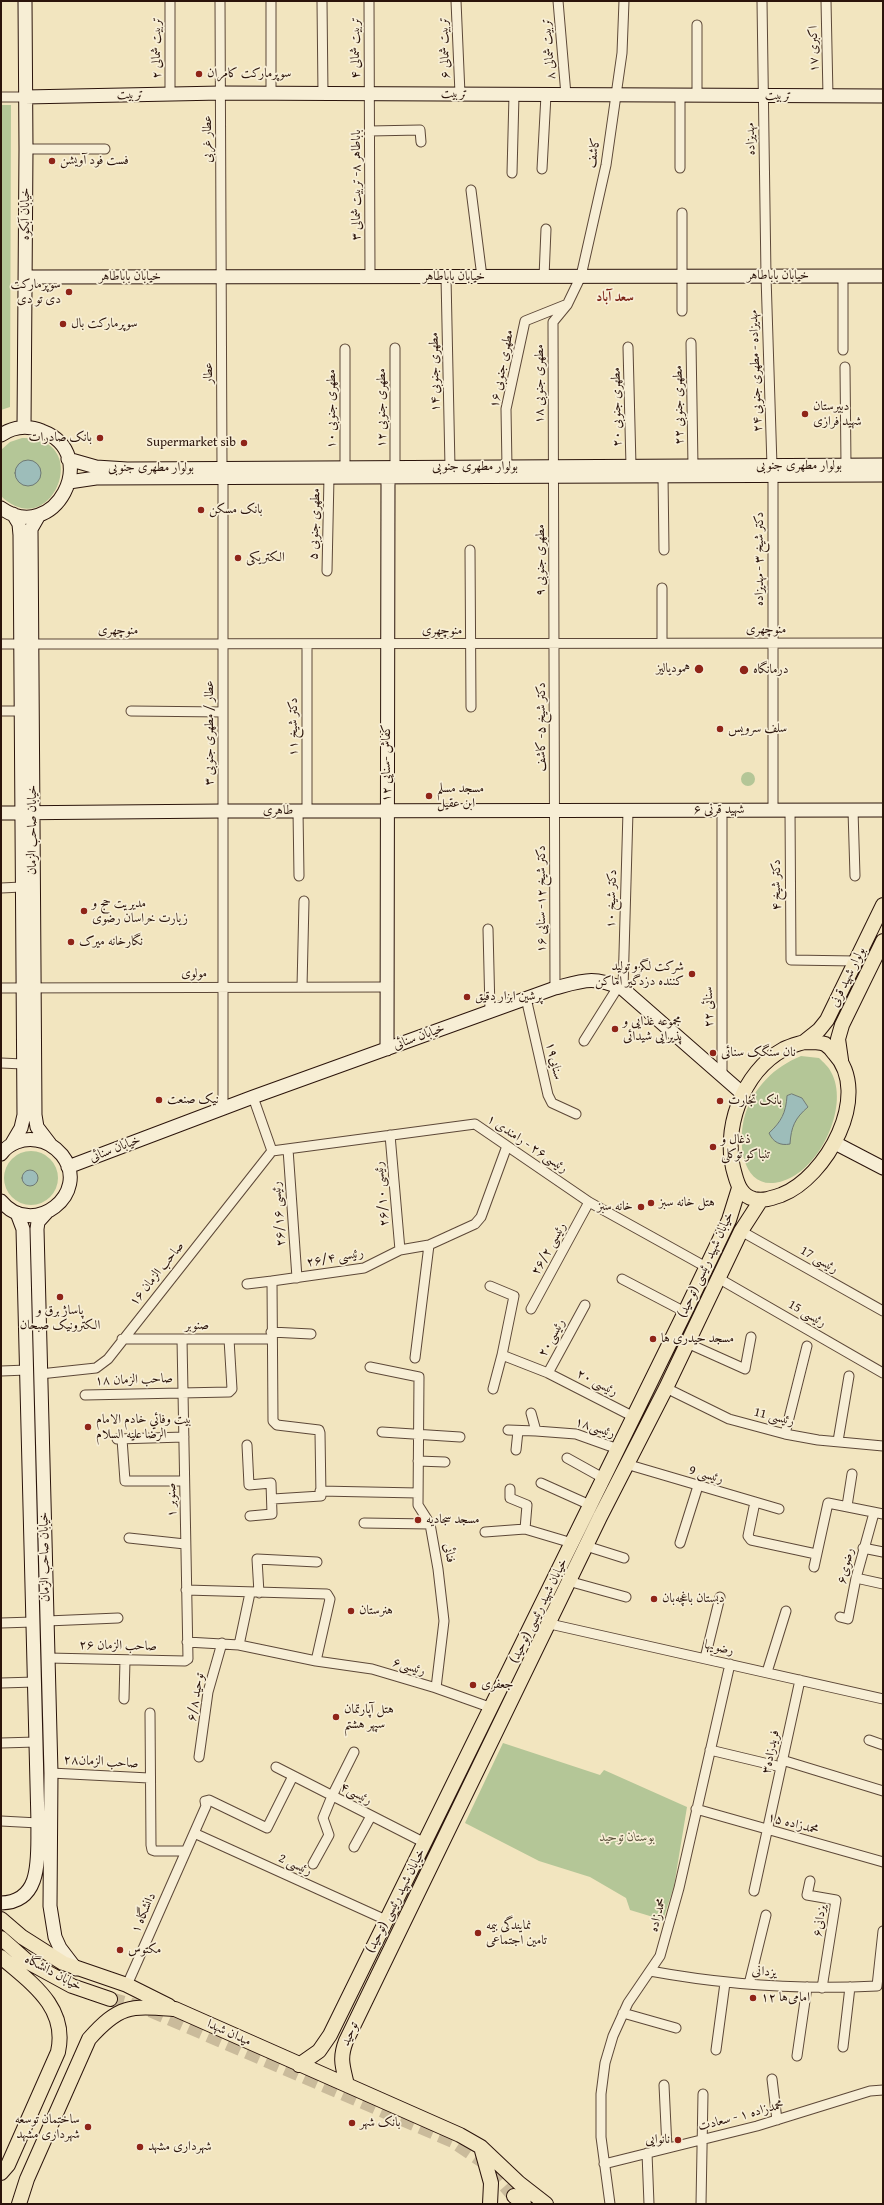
<!DOCTYPE html>
<html>
<head>
<meta charset="utf-8">
<style>
  body { margin:0 }
  #map { position:relative; width:884px; height:2205px; overflow:hidden; background:#f2e5bf; font-family:"Gentium Book Plus",serif }
  canvas { display:block }
  .frame { position:absolute; inset:0; border:2px solid #2b140b; pointer-events:none }
</style>
</head>
<body>
<div id="map">
<canvas width="884" height="2205"></canvas>
<div class="frame"></div>
</div>
<script>
const c = document.querySelector('canvas').getContext('2d');
c.lineJoin = 'round';
function fillPath(path, color) { c.fillStyle = color; c.fill(path, 'evenodd'); }
function stroke(path, color, width, dash) { c.strokeStyle = color; c.lineWidth = width; c.lineCap = dash ? 'butt' : 'round'; c.setLineDash(dash || []); c.stroke(path); }
function drawText(font, color, halo, rows, align = 'center') {
  c.font = font + ' "Gentium Book Plus",Amiri,serif'; c.lineWidth = 3.5; c.setLineDash([]); c.textBaseline = 'middle'; c.strokeStyle = halo; c.fillStyle = color; for (const [text, x, y, turn = 0] of rows) {
    c.save(); c.translate(x, y); c.rotate((+turn || 0) * Math.PI / 180); c.textAlign = isNaN(turn) ? turn : align; if (halo) c.strokeText(text, 0, 0); c.fillText(text, 0, 0); c.restore();
  }
}
const green = new Path2D(`
  M1,105H11L10,407L1,410Z
  M22,438C95,436 52,545 1,496V450L10,442Z
  M741 779a7 7 0 1 1 14 0a7 7 0 1 1-14 0Z
  M801,1056L819,1058C823,1062 829,1067 831,1072C849,1104 823,1161 792,1177C746,1201 735,1149 745,1115C754,1087 774,1067 801,1056ZM792,1094L802,1098L808,1107L797,1116L790,1129L769,1133C781,1122 786,1113 787,1096Z
  M4 1178a27 27 0 1 1 54 0a27 27 0 1 1-54 0Z
  M503,1743L600,1775L604,1770L687,1807L674,1886L663,1920L630,1910L626,1898L590,1877L539,1861L465,1823Z`);
const water = new Path2D(`
  M15 473a13 13 0 1 1 26 0a13 13 0 1 1-26 0Z
  M792,1094L802,1098L808,1107C795,1118 791,1127 790,1144C780,1146 773,1142 769,1133C781,1122 786,1113 787,1096Z
  M22 1178a8 8 0 1 1 16 0a8 8 0 1 1-16 0Z`);
const primaryTunnel = new Path2D(`
  M110,1999L150,2010L453,2141L484,2162L514,2196`);
const street = new Path2D(`
  M220,1L222,468
  M271,1V94
  M322,1L323,94
  M369,1L370,277
  M456,1L460,94
  M558,1L566,95
  M762,1L766,276L772,466
  M826,1L828,96
  M697,25V96
  M170,94V1
  M680,96V168
  M1,97H25
  M370,131L420,130L421,142
  M26,149H105
  M542,169L546,95
  M512,173L514,95
  M471,190L482,277
  M682,213V311
  M843,276V350
  M446,277L450,467
  M544,277L546,229
  M691,343L693,466
  M628,347L631,466
  M395,348V467
  M345,349V468
  M845,367L846,465
  M507,467L506,409L525,321L565,305
  M773,475V810
  M663,476L664,550
  M223,478V1108
  M470,550L471,707
  M327,571L329,477
  M662,643V588
  M1,644L883,643
  M307,644V811
  M1,711H21
  M131,711L223,712
  M722,810V1077
  M790,810L791,960L855,961
  M853,810L855,876
  M298,811L299,876
  M1,888L22,887
  M488,929L490,1011
  M302,987L304,901
  M1,988L387,987
  M555,988L553,322L567,305L581,276L606,165L622,53L624,1
  M623,989L628,811
  M526,998L548,1095L552,1103L576,1114
  M584,1041L618,987
  M1,1063L23,1064
  M253,1097L272,1151
  M390,1135L400,1250
  M288,1149L297,1278
  M272,1151L475,1124L589,1202L706,1267
  M741,1231L883,1311
  M718,1278L883,1373
  M622,1279L685,1312
  M247,1284L272,1281
  M490,1286L514,1296L502,1355
  M531,1309L589,1202
  M271,1332L311,1334
  M122,1339H271
  M687,1343L745,1369L751,1337
  M415,1358L429,1245
  M370,1367L419,1377L418,1505L430,1524L438,1569L444,1621L436,1688
  M1,1371L27,1370
  M548,1373L585,1305
  M40,1374L96,1368L108,1359L272,1151
  M666,1388L729,1419L785,1434L818,1440L883,1446
  M493,1389L502,1355L548,1373L634,1417
  M85,1395L229,1392L232,1389L229,1339
  M531,1413L536,1431L576,1434L618,1449
  M508,1430L536,1431
  M382,1432L460,1437
  M785,1434L807,1346
  M117,1439L184,1437
  M122,1439L125,1481H184
  M838,1441L849,1376
  M247,1445L249,1485L271,1483L272,1514L250,1516
  M516,1450L518,1431
  M567,1458L603,1478
  M418,1461L445,1462
  M626,1464L779,1509
  M541,1483L590,1505
  M510,1489V1498L527,1505L525,1529
  M320,1491L418,1493
  M273,1499L321,1496L320,1433L319,1430L277,1425L273,1421L272,1281L364,1268L400,1250L429,1245L475,1224L481,1217L507,1146
  M755,1502L748,1536L751,1540L816,1554
  M847,1506L852,1474
  M364,1523L430,1524
  M485,1532L525,1529L572,1543
  M129,1538L185,1544
  M680,1543L698,1486
  M586,1546L624,1558
  M863,1548L883,1552
  M814,1567L828,1503L883,1514
  M856,1578L883,1584
  M568,1581L626,1597
  M186,1590L327,1594L330,1599L316,1661
  M259,1593L257,1559L317,1562
  M840,1617L848,1619L856,1578L874,1513
  M47,1621L118,1618
  M1,1623L33,1622
  M550,1624L883,1699
  M187,1642L239,1645L316,1661L372,1669L436,1688L492,1708
  M239,1645L250,1593
  M48,1658L185,1661L188,1659L182,1339
  M705,1658L720,1597
  M767,1672L786,1611
  M1,1683L35,1682
  M124,1699L125,1660
  M150,1713L151,1845L152,1850L155,1851H186
  M869,1740L883,1745
  M1,1743L36,1742
  M710,1750L781,1767
  M199,1757L208,1692L222,1643
  M782,1760L883,1791
  M276,1767L425,1843
  M51,1773L149,1778
  M696,1809L883,1862
  M1,1821L38,1823
  M194,1833L386,1920
  M354,1847L371,1816
  M313,1864L329,1835L323,1818L332,1796L354,1752
  M810,1881L807,1895L836,1900L822,1988
  M754,1891L800,1680
  M650,1971C726,1985 800,1990 877,1986L883,1931
  M749,1984L766,1915
  M127,1985L206,1806L205,1801L209,1800L267,1828L293,1776
  M623,2013L676,2028
  M843,2047L850,1987
  M716,2050L725,1983
  M797,2056L807,1987
  M772,2079L777,2120
  M664,2085L667,2148
  M647,2153L649,2204
  M604,2164L757,2126L870,2091L883,2090
  M610,2204L601,2137V2094L605,2063L613,2036L628,2003L660,1956L679,1888L730,1664
  M701,2204L703,2094`);
const secondary = new Path2D(`
  M25,97L221,93L883,96
  M26,277L883,276
  M24,427L26,149L25,1
  M1,435C13,427 28,425 42,431C103,454 54,546 1,508
  M68,459L96,467L127,469L883,465
  M69,482L96,478L883,475
  M39,515L31,529L35,1115L37,1127L50,1144
  M1,813L223,811L883,810
  M387,1049L388,477
  M835,1143L883,1168
  M11,1145L21,1128L24,1115L20,535L19,524L13,514
  M1,1154C9,1143 23,1138 36,1140C46,1141 55,1147 62,1155C92,1193 33,1240 1,1201
  M68,1167L253,1097L555,988C585,980 594,976 623,989L743,1094
  M47,1212L38,1222L37,1229L51,1773L50,1906L55,1937L60,1948L76,1969
  M1,1903C44,1902 37,1854 38,1823L23,1229L17,1213`);
const primary = new Path2D(`
  M804,1042C810,1042 820,1042 825,1044C828,1046 832,1050 834,1053C873,1094 826,1178 781,1195C772,1198 764,1201 754,1199C742,1196 738,1186 735,1175C721,1131 742,1072 784,1049C790,1046 798,1044 804,1042Z
  M804,1042L819,1030L827,1020L883,905
  M841,1060L838,1039L842,1025L883,941
  M1,1919L22,1937L63,1963L127,1985L169,2006
  M1,1938L28,1962L72,1986L110,1999
  M1,1957C31,1983 68,2007 58,2052L8,2165L1,2173
  M299,2065L319,2051L330,2035L685,1312L729,1220L739,1188
  M347,2085C343,2067 339,2059 346,2041L600,1517L666,1388L741,1231L761,1200
  M481,2147L491,2183L490,2204
  M514,2196L524,2204
  M19,2204L27,2179L89,2039C120,2004 131,2006 175,2009L460,2135L481,2147L519,2183L546,2204`);
const markers = [
  [199,74,4,"#8f2418"],
  [52,161,4,"#8f2418"],
  [69,292,4,"#8f2418"],
  [63,324,4,"#8f2418"],
  [805,414,4,"#8f2418"],
  [100,438,4,"#8f2418"],
  [244,443,4,"#8f2418"],
  [201,510,4,"#8f2418"],
  [238,558,4,"#8f2418"],
  [699,669,5,"#8f2418"],
  [744,670,5,"#8f2418"],
  [720,729,4,"#8f2418"],
  [429,796,4,"#8f2418"],
  [84,911,4,"#8f2418"],
  [71,942,4,"#8f2418"],
  [692,974,4,"#8f2418"],
  [467,997,4,"#8f2418"],
  [615,1029,4,"#8f2418"],
  [713,1053,4,"#8f2418"],
  [159,1100,4,"#8f2418"],
  [720,1101,4,"#8f2418"],
  [713,1147,4,"#8f2418"],
  [651,1203,4,"#8f2418"],
  [641,1207,4,"#8f2418"],
  [60,1297,4,"#8f2418"],
  [653,1339,4,"#8f2418"],
  [88,1427,4,"#8f2418"],
  [418,1520,4,"#8f2418"],
  [654,1599,4,"#8f2418"],
  [351,1611,4,"#8f2418"],
  [473,1685,4,"#8f2418"],
  [336,1717,4,"#8f2418"],
  [478,1933,4,"#8f2418"],
  [120,1950,4,"#8f2418"],
  [753,1998,4,"#8f2418"],
  [352,2123,4,"#8f2418"],
  [88,2127,4,"#8f2418"],
  [678,2140,4,"#8f2418"],
  [140,2147,4,"#8f2418"]
];
const streetNames = [
  ["تربیت شمالی ۲",157,48,-90],
  ["تربیت شمالی ۴",356,48,-90],
  ["تربیت شمالی ۶",445,48,-92],
  ["تربیت شمالی ۸",549,49,-95],
  ["اکبری ۱۷",814,49,-91],
  ["تربیت",454,94],
  ["تربیت",130,95,-1],
  ["تربیت",778,96],
  ["عطار غربی",208,139,-90],
  ["مهدیزاده",751,139,-91],
  ["کاشف",594,153,-80],
  ["باباطاهر ۸- تربیت شمالی ۳",357,185,-90],
  ["خیابان آبکوه",26,214,-90],
  ["خیابان باباطاهر",778,276],
  ["خیابان باباطاهر",130,277],
  ["خیابان باباطاهر",454,277],
  ["مطهری جنوبی ۱۶",502,369,-79],
  ["مهدیزاده - مطهری جنوبی ۲۴",756,371,-92],
  ["مطهری جنوبی ۱۴",435,372,-91],
  ["عطار",209,373,-90],
  ["مطهری جنوبی ۱۸",540,384,-90],
  ["مطهری جنوبی ۲۲",679,405,-91],
  ["مطهری جنوبی ۲۰",617,407,-91],
  ["مطهری جنوبی ۱۲",382,408,-90],
  ["مطهری جنوبی ۱۰",332,409,-90],
  ["بولوار مطهری جنوبی",799,466],
  ["بولوار مطهری جنوبی",475,467],
  ["بولوار مطهری جنوبی",151,468],
  ["مطهری جنوبی ۵",315,524,-88],
  ["دکتر شیخ ۳ - مهدیزاده",760,559,-90],
  ["مطهری جنوبی ۹",541,560,-90],
  ["منوچهری",766,630],
  ["منوچهری",118,631],
  ["منوچهری",442,631],
  ["دکتر شیخ ۱۱",294,727,-90],
  ["دکتر شیخ ۵- کاشف",542,727,-90],
  ["عطار / مطهری جنوبی ۳",210,733,-90],
  ["کفاش -سنایی ۱۲",387,763,-90],
  ["شهید قرنی ۶",719,810],
  ["طاهری",278,811],
  ["خیابان صاحب الزمان",33,830,-90],
  ["دکتر شیخ ۴",777,885,-90],
  ["دکتر شیخ ۱۲- سنایی ۱۶",542,899,-90],
  ["دکتر شیخ ۱۰",612,899,-88],
  ["مولوی",194,974],
  ["بولوار شهید قرنی",848,977,-64],
  ["سنائی ۲۲",709,1007,-90],
  ["خیابان سنائی",419,1037,-20],
  ["سنایی۱۹",554,1061,77],
  ["رئیسی۲۶ - رامندی ۱",527,1144,34],
  ["خیابان سنائی",115,1149,-21],
  ["رئیسی ۲۶/۱۰",382,1194,-95],
  ["رئیسی ۲۶/۱۶",279,1214,-94],
  ["رئیسی ۲۶/۲",549,1249,-61],
  ["رئیسی ۲۶/۴",335,1258,-10],
  ["رئیسی 17",819,1260,30],
  ["خیابان شهید رئیسی (توحید)",706,1265,-65],
  ["صاحب الزمان ۱۶",157,1274,-51],
  ["رئیسی 15",807,1314,30],
  ["صنوبر",197,1326],
  ["رئیسی۲۰",552,1338,-61],
  ["صاحب الزمان ۱۸",134,1380,-2],
  ["رئیسی ۲۰",597,1383,27],
  ["رئیسی 11",774,1417,14],
  ["رئیسی۱۸",595,1428,18],
  ["رئیسی 9",706,1475,16],
  ["صنوبر ۱",172,1500,-91],
  ["فنائی",449,1553,80],
  ["خیابان صاحب الزمان",45,1557,-91],
  ["رضوی۶",846,1566,-77],
  ["خیابان شهید رئیسی (توحید)",539,1611,-64],
  ["صاحب الزمان ۲۶",118,1646,1],
  ["رضویها",719,1648,13],
  ["رئیسی۶",409,1667,17],
  ["توحید ۶/۸",196,1697,-80],
  ["فریدزاده۳",771,1752,-78],
  ["صاحب الزمان۲۸",101,1762,3],
  ["رئیسی۴",356,1794,27],
  ["محمدزاده ۱۵",793,1824,15],
  ["رئیسی 2",295,1865,24],
  ["خیابان شهید رئیسی (توحید)",396,1901,-63],
  ["دانشگاه ۱",144,1913,-66],
  ["محمدزاده",658,1915,-75],
  ["یزدانی۶",820,1921,-82],
  ["یزدانی",764,1972,4],
  ["خیابان دانشگاه",53,1973,28],
  ["میدان شهدا",229,2033,24],
  ["توحید",350,2034,-66],
  ["محمدزاده ۱ - سعادت",741,2116,-15]
];
const poiNames = [
  ["سوپرمارکت کامران",207,74],
  ["فست فود آویشن",60,161],
  ["سوپرمارکت",61,285,"right"],
  ["دی تو دی",61,300,"right"],
  ["سوپرمارکت بال",71,324],
  ["دبیرستان",813,407],
  ["شهید فرازی",813,422],
  ["بانک صادرات",92,438,"right"],
  ["Supermarket sib",236,443,"right"],
  ["بانک مسکن",209,510],
  ["الکتریکی",246,558],
  ["همودیالیز",690,669,"right"],
  ["درمانگاه",753,670],
  ["سلف سرویس",728,729],
  ["مسجد مسلم",437,789],
  ["ابن عقیل",437,804],
  ["مدیریت حج و",92,904],
  ["زیارت خراسان رضوی",92,919],
  ["نگارخانه میرک",79,942],
  ["شرکت لگزو تولید",684,967,"right"],
  ["کننده دزدگیر اماکن",684,982,"right"],
  ["پرشین ابزار دقیق",475,997],
  ["مجموعه غذایی و",623,1022],
  ["پذیرایی شیدائی",623,1037],
  ["نان سنگک سنائی",721,1053],
  ["نیک صنعت",167,1100],
  ["بانک تجارت",728,1101],
  ["ذغال و",721,1140],
  ["تنباکو توکلی",721,1155],
  ["هتل خانه سبز",659,1203],
  ["خانه سبز",633,1207,"right"],
  ["پاساژ برق و",60,1311,"center"],
  ["الکترونیک صبحان",60,1326,"center"],
  ["مسجد حیدری ها",661,1339],
  ["بيت وفائي خادم الامام",96,1420],
  ["الرضا عليه السلام",96,1435],
  ["مسجد سجادیه",426,1520],
  ["دبستان باغچه‌بان",662,1599],
  ["هنرستان",359,1611],
  ["جعفری",481,1685],
  ["هتل آپارتمان",344,1710],
  ["سپهر هشتم",344,1725],
  ["نمایندگی بیمه",486,1926],
  ["تامین اجتماعی",486,1941],
  ["مکتوس",128,1950],
  ["۱۲ امامی‌ها",761,1998],
  ["ساختمان توسعه",80,2120,"right"],
  ["شهرداری مشهد",80,2135,"right"],
  ["بانک شهر",360,2123],
  ["نانوایی",670,2140,"right"],
  ["شهرداری مشهد",148,2147]
];
const parkNames = [
  ["بوستان توحید",627,1838]
];
const neighbourhoodNames = [
  ["سعد آباد",615,297]
];
fillPath(green, '#b4c697');
fillPath(water, '#9dbdba');
stroke(water, '#6f7974', 1);
stroke(primaryTunnel, '#cabb9b', 14, [14, 7]);
stroke(street, '#5d4838', 11);
stroke(secondary, '#2b140b', 15);
stroke(primary, '#2b140b', 16);
stroke(street, '#f7eed5', 9);
stroke(secondary, '#f7eed5', 13);
stroke(primary, '#f2e5bf', 14);
for (const [x, y, r, color] of markers) { const dot = new Path2D(); dot.arc(x, y, r, 0, 2 * Math.PI); c.fillStyle = color; c.fill(dot); stroke(dot, '#f7eed5', 1.5); }
drawText('13px', '#2b140b', '#f7eed5', streetNames);
drawText('13px', '#2b140b', '#f7eed5', poiNames, 'left');
drawText('italic 13px', '#5b523c', '#f7eed5', parkNames);
drawText('bold 14px', '#7a1f14', '#f7eed5', neighbourhoodNames);
</script>
</body>
</html>
